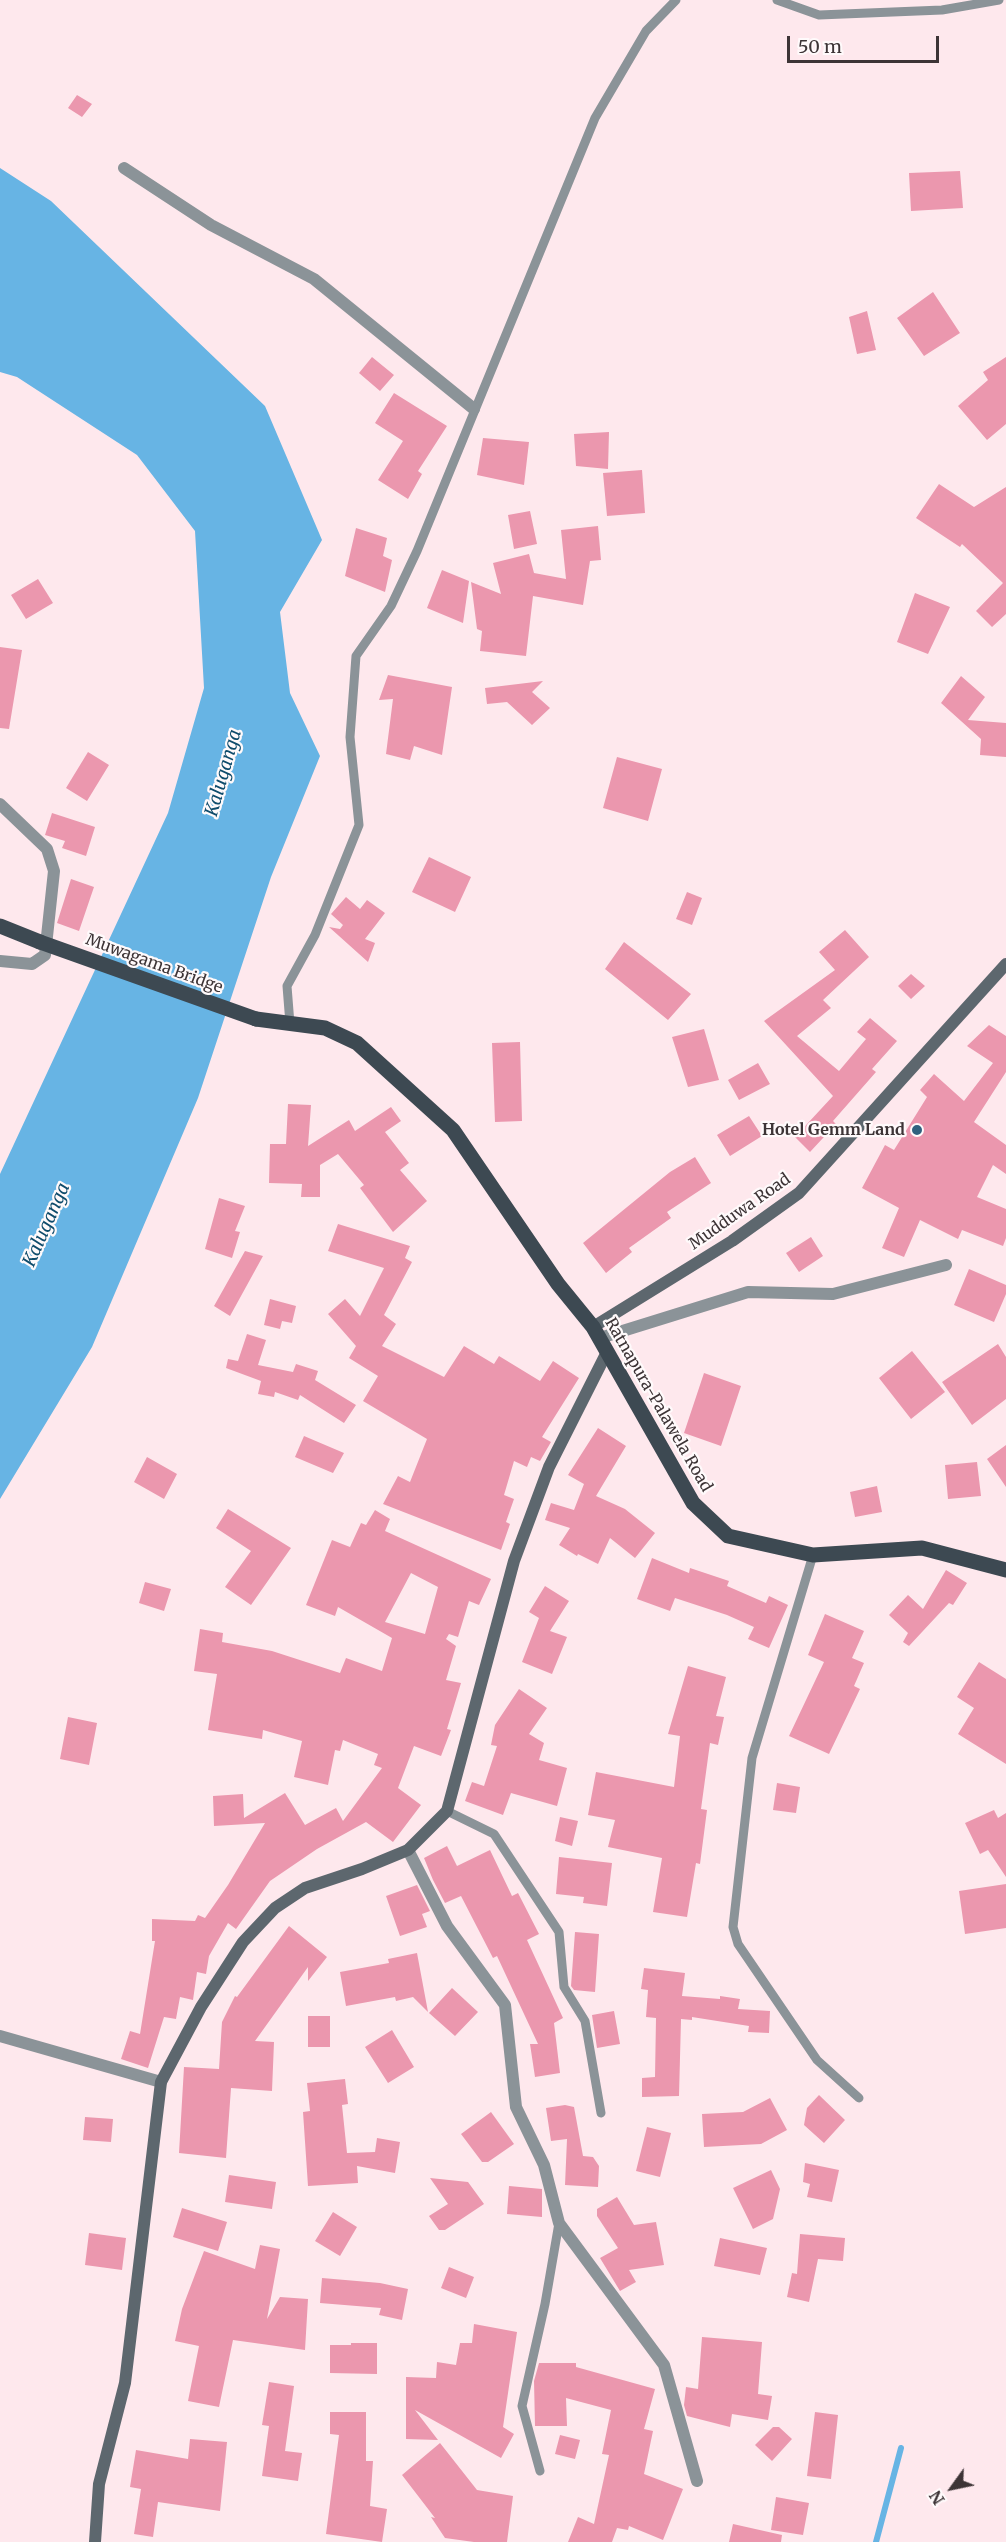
<!DOCTYPE html>
<html>
<head>
<meta charset="utf-8">
<style>
  body { margin:0 }
  #map { position:relative; width:1006px; height:2542px; overflow:hidden; background:#fee8ed; font-family:Merriweather,serif }
  canvas { display:block }
  .north { position:absolute; left:922px; top:2458px; width:60px; height:60px; -webkit-text-stroke:4px #fffafb; paint-order:stroke; rotate:237deg; font-size:16px; font-weight:700; line-height:24px; text-align:center; color:#3d3436 }
  .north::after { content:''; display:block; margin:auto; width:21px; height:27px; background:#3d3436; clip-path:polygon(50% 0,100% 100%,50% 72%,0 100%) }
  .scale { position:absolute; left:787px; top:36px; width:152px; height:27px; box-sizing:border-box; border:3px solid #3d3436; border-top:0; padding-left:8px; font-size:18px; line-height:21px; white-space:nowrap; color:#3d3436; -webkit-text-stroke:4px #fffafb; paint-order:stroke }
</style>
</head>
<body>
<div id="map">
<canvas width="1006" height="2542"></canvas>
<div class="north">N</div>
<div class="scale">50 m</div>
</div>
<script>
const c = document.querySelector('canvas').getContext('2d');
c.lineJoin = 'round';
function fillPath(path, color) { c.fillStyle = color; c.fill(path, 'evenodd'); }
function stroke(path, color, width, dash) { c.strokeStyle = color; c.lineWidth = width; c.lineCap = dash ? 'butt' : 'round'; c.setLineDash(dash || []); c.stroke(path); }
function drawText(font, color, halo, rows, align = 'center') {
  c.font = font + ' Merriweather,serif'; c.lineWidth = 4.5; c.setLineDash([]); c.textBaseline = 'middle'; c.strokeStyle = halo; c.fillStyle = color; for (const [text, x, y, turn = 0] of rows) {
    c.save(); c.translate(x, y); c.rotate((+turn || 0) * Math.PI / 180); c.textAlign = isNaN(turn) ? turn : align; if (halo) c.strokeText(text, 0, 0); c.fillText(text, 0, 0); c.restore();
  }
}
const water = new Path2D(`
  M0,168L51,201L265,406L322,540L280,612L290,693L320,756L271,877L198,1098L92,1347L0,1499V1174L168,813L204,688L195,531L137,455L17,377L0,372Z`);
const stream = new Path2D(`
  M876,2542L901,2448`);
const building = new Path2D(`
  M77,95L92,104L82,117L68,108Z
  M960,171L963,208L911,211L909,173Z
  M933,292L960,333L924,356L897,318Z
  M867,311L876,350L857,354L849,317Z
  M372,357L394,375L380,391L359,373Z
  M1006,357V424L987,440L958,406L988,380L983,372Z
  M394,393L447,426L418,471L422,474L408,499L378,480L403,441L375,423Z
  M609,432L608,469L576,466L574,434Z
  M483,438L529,442L524,485L477,475Z
  M642,470L645,513L607,516L603,473Z
  M939,484L974,507L1006,487V614L992,627L976,611L1003,583L962,544L960,547L916,518Z
  M530,511L537,544L514,549L508,515Z
  M598,526L601,560L590,561L583,605L533,596L526,656L480,651L482,631L477,629L471,582L501,594L493,563L529,554L534,573L566,579L561,530Z
  M356,528L387,538L383,556L392,560L385,592L345,576Z
  M442,570L469,581L463,623L427,608Z
  M38,579L53,603L26,619L11,595Z
  M915,593L950,607L928,654L897,642Z
  M0,647L22,650L9,729L0,728Z
  M388,675L452,687L442,755L414,746L410,760L386,754L393,699L379,700Z
  M961,676L985,697L968,720L1006,723V757L980,755L981,739L941,703Z
  M543,681L532,692L550,708L532,725L507,702L487,704L485,688Z
  M88,752L109,765L87,801L66,788Z
  M617,757L662,769L648,821L603,808Z
  M52,813L95,827L86,856L62,848L65,841L45,835Z
  M429,857L471,877L455,912L412,892Z
  M71,879L94,887L79,931L57,923Z
  M687,892L702,898L692,925L676,919Z
  M346,897L360,909L367,900L385,913L365,939L375,943L368,962L329,927L340,929L343,925L331,914Z
  M845,930L869,957L823,1000L831,1008L797,1036L839,1071L866,1039L857,1032L870,1018L897,1041L872,1069L876,1072L833,1121L836,1124L810,1152L795,1137L833,1096L764,1021L835,970L819,952Z
  M624,942L691,994L668,1020L605,969Z
  M911,974L925,986L911,999L898,986Z
  M989,1025L1006,1036V1072L974,1122L1006,1145V1174L993,1165L977,1197L1006,1209V1238L1003,1246L962,1230L958,1239L920,1220L904,1257L882,1248L899,1208L862,1188L885,1145L894,1150L927,1097L920,1090L934,1074L964,1101L993,1063L967,1046Z
  M704,1029L719,1080L688,1087L672,1037Z
  M520,1042L522,1121L495,1122L492,1043Z
  M758,1063L770,1084L739,1100L728,1080Z
  M288,1104L311,1105L308,1146L349,1120L355,1131L391,1107L401,1121L385,1132L409,1163L400,1170L427,1201L393,1232L360,1188L364,1185L338,1154L320,1165V1197H301L302,1184L269,1183L270,1144H286Z
  M749,1116L762,1136L730,1156L717,1135Z
  M695,1157L711,1183L667,1212L671,1218L629,1248L632,1252L606,1273L583,1243L670,1172Z
  M219,1198L245,1206L235,1231L240,1232L232,1258L205,1249Z
  M338,1224L410,1246L405,1258L412,1262L384,1315L396,1324L382,1346L444,1377L464,1346L494,1364L499,1356L540,1381L553,1361L579,1378L542,1437L551,1442L540,1461L531,1457L527,1467L514,1461L504,1495L514,1499L506,1522L510,1524L501,1550L383,1504L398,1476L410,1482L427,1439L363,1401L378,1376L349,1358L356,1346L328,1314L345,1299L360,1316L384,1268L328,1251Z
  M811,1237L823,1256L799,1272L786,1253Z
  M245,1251L263,1256L230,1316L214,1306Z
  M969,1269L1006,1285V1294L994,1322L954,1305Z
  M270,1299L296,1306L292,1323L282,1321L280,1329L264,1325Z
  M247,1334L266,1340L258,1365L293,1372L296,1364L318,1371L315,1380L356,1405L344,1423L300,1395L298,1400L275,1392L274,1397L258,1394L261,1381L226,1368L228,1359L238,1361Z
  M998,1344L1006,1357V1399L972,1425L942,1382Z
  M912,1351L945,1392L911,1419L879,1378Z
  M704,1373L741,1386L721,1446L684,1433Z
  M598,1428L626,1446L596,1496L625,1509L655,1533L635,1558L610,1538L598,1564L578,1554L577,1556L559,1545L570,1528L545,1520L551,1503L574,1510L584,1484L568,1475Z
  M304,1436L344,1453L333,1473L295,1457Z
  M1006,1445V1487L987,1459Z
  M147,1457L177,1474L164,1499L134,1482Z
  M977,1462L981,1496L948,1499L945,1465Z
  M877,1486L882,1512L855,1517L850,1492Z
  M228,1509L291,1548L251,1605L225,1587L251,1551L216,1528Z
  M375,1510L390,1519L385,1531L491,1579L479,1605L469,1601L458,1637L449,1634L446,1639L456,1646L446,1680L461,1683L447,1729L451,1730L441,1756L414,1746L398,1788L421,1805L393,1842L366,1822L317,1849L270,1881L236,1929L228,1923L209,1956L206,1974L197,1972L193,2000L180,1997L176,2019L164,2017L148,2068L121,2059L130,2031L140,2034L155,1941H152V1919L195,1921L198,1915L205,1918L228,1885L265,1823L214,1826L213,1796L243,1794L244,1818L285,1793L305,1825L336,1808L343,1821L382,1768L374,1765L378,1754L343,1740L340,1751L335,1750L328,1785L294,1777L302,1741L263,1730L262,1739L208,1730L217,1674L194,1671L200,1629L223,1633L222,1642L272,1651L340,1673L346,1658L382,1671L392,1638L338,1607L335,1616L306,1605L332,1540L350,1547L361,1523L366,1525ZM411,1573L438,1587L425,1634L385,1622Z
  M652,1558L689,1573L690,1568L729,1581L727,1586L766,1603L769,1596L788,1605L769,1648L748,1639L754,1627L727,1615L675,1598L670,1611L637,1599Z
  M946,1570L967,1583L953,1605L949,1603L909,1646L903,1642L908,1633L889,1615L908,1595L923,1609Z
  M145,1582L171,1589L164,1611L139,1603Z
  M545,1586L569,1601L550,1631L567,1637L552,1674L522,1662L539,1618L529,1612Z
  M825,1614L864,1631L852,1658L864,1663L854,1686L860,1689L829,1754L789,1736L824,1662L808,1655Z
  M979,1662L1006,1679V1764L958,1734L974,1708L957,1697Z
  M688,1666L726,1677L716,1716L724,1717L718,1745L710,1743L701,1809L707,1810L700,1864L696,1863L687,1917L653,1912L662,1858L608,1847L615,1820L588,1815L596,1772L674,1787L680,1736L668,1734Z
  M519,1689L547,1708L529,1734L544,1743L539,1760L567,1768L557,1806L511,1793L503,1815L465,1801L472,1782L484,1786L497,1746L491,1745L495,1725Z
  M68,1717L97,1723L89,1765L60,1759Z
  M777,1783L800,1787L796,1813L773,1810Z
  M994,1810L998,1818L1006,1813V1877L988,1850L980,1854L965,1823Z
  M560,1817L578,1821L572,1846L555,1841Z
  M447,1846L457,1866L490,1850L512,1896L518,1893L539,1934L527,1940L563,2018L554,2023L560,2073L535,2077L530,2044H538L497,1956L493,1958L461,1896L445,1903L433,1880L424,1858Z
  M559,1857L612,1863L607,1906L583,1903L584,1897L556,1894Z
  M1006,1884V1928L965,1934L959,1891Z
  M417,1885L430,1911L422,1914L427,1927L400,1936L386,1896Z
  M289,1926L327,1957L308,1981V1967L255,2041L274,2042L272,2091L231,2088L226,2158L179,2153L184,2067L219,2069L222,2022L235,1996L237,1997Z
  M575,1932L599,1934L595,1992L574,1990L571,1986Z
  M417,1953L428,2012L413,1997L396,2001L395,1997L346,2006L340,1972L389,1963L388,1959Z
  M644,1968L685,1973L682,1996L720,1999V1996L740,1999L738,2009L770,2011L769,2033L748,2032L749,2026L692,2017V2020L681,2019L679,2096L642,2097V2078L655,2077L656,2018L646,2017L648,1990L641,1989Z
  M452,1988L478,2012L455,2036L429,2013Z
  M614,2011L620,2044L597,2048L592,2015Z
  M308,2016H330V2047H308Z
  M392,2030L414,2067L388,2083L365,2047Z
  M345,2079L348,2104L342,2105L347,2153L375,2152L377,2138L400,2142L395,2173L357,2166L358,2183L308,2186L303,2112L310,2111L307,2083Z
  M819,2095L845,2120L824,2143L804,2125L807,2108Z
  M770,2098L787,2130L761,2144L704,2147L702,2114L743,2112Z
  M565,2105L574,2107L583,2156L593,2157L599,2166L598,2187L565,2185L567,2139L551,2141L546,2108Z
  M491,2112L514,2144L488,2162H482L461,2134Z
  M85,2117L113,2119L111,2142L83,2140Z
  M647,2127L671,2133L660,2177L636,2171Z
  M805,2163L839,2170L832,2202L807,2197L810,2184L803,2182Z
  M771,2170L780,2189L773,2219L753,2229L733,2188Z
  M229,2175L276,2182L272,2209L225,2202Z
  M430,2178L468,2182L484,2204L445,2230H439L429,2216L448,2204Z
  M509,2186L542,2189V2217L507,2214Z
  M617,2197L634,2225L656,2222L664,2265L629,2270L636,2282L620,2291L600,2258L618,2248L597,2216V2209Z
  M182,2208L227,2222L218,2251L173,2237Z
  M333,2212L357,2227L340,2256L315,2241Z
  M89,2233L126,2238L122,2270L85,2265Z
  M800,2234L845,2238L843,2261L818,2259L809,2302L787,2297L792,2273L797,2274Z
  M720,2238L767,2248L760,2275L714,2266Z
  M260,2245L280,2249L267,2319L280,2297L308,2299L305,2350L233,2340L219,2407L188,2401L199,2346L175,2341L182,2309L204,2251L255,2269Z
  M449,2267L474,2277L466,2298L441,2288Z
  M322,2278L380,2283L408,2289L402,2320L379,2315L381,2308L320,2303Z
  M474,2324L517,2332L503,2427L514,2434L501,2458L415,2410L438,2440L406,2439V2377L436,2378L437,2362L456,2365L460,2343H472Z
  M702,2337L762,2342L758,2394L772,2396L768,2420L732,2414L730,2427L687,2416L684,2405L686,2387L698,2389Z
  M351,2343H377V2374L330,2373V2345H351Z
  M539,2363H576V2367L655,2389L644,2429L653,2431L644,2474L683,2489L663,2540L629,2526L628,2530L617,2528L612,2542H568L578,2517L594,2524L609,2455L602,2454L611,2410L566,2398L567,2426H535L534,2381Z
  M269,2382L294,2386L285,2451L302,2453L298,2481L262,2476L269,2426L262,2425Z
  M330,2412H366V2461H373L370,2506L387,2509L382,2542L326,2534L339,2435L330,2434Z
  M815,2412L838,2415L831,2479L807,2476Z
  M773,2427H779L792,2439L772,2461L755,2445Z
  M560,2435L580,2440L575,2459L555,2454Z
  M190,2439L227,2442L220,2511L158,2502L153,2537L134,2534L141,2489L130,2487L136,2450L188,2459Z
  M440,2443L477,2490L513,2496L507,2542H474L445,2538L431,2517L435,2518L402,2475Z
  M776,2497L809,2503L803,2535L771,2530Z
  M733,2524L782,2535L781,2542H729Z`);
const lane = new Path2D(`
  M777,0L819,15L942,10L999,0
  M290,1024L287,986L315,935L359,825L350,737L356,656L391,606L417,551L595,118L646,31L676,0
  M813,1555L752,1758L733,1927L738,1944L817,2060L859,2098
  M447,1811L494,1834L559,1932L564,1987L585,2021L601,2113
  M540,2471L522,2406L545,2304L559,2223`);
const street = new Path2D(`
  M124,168L211,225L314,279L474,409
  M0,804L47,849L54,871L45,955L32,964L0,961
  M600,1338L748,1292L833,1294L946,1265
  M408,1850L447,1926L505,2005L516,2107L544,2165L559,2223L664,2365L697,2481
  M0,2036L161,2082`);
const secondary = new Path2D(`
  M593,1327L732,1241L799,1193L1006,964
  M95,2542L99,2484L125,2383L161,2082L201,2007L243,1942L275,1908L305,1888L362,1869L408,1850L447,1811L514,1561L549,1467L607,1352`);
const primary = new Path2D(`
  M0,926L40,942
  M256,1019L325,1028L357,1043L453,1130L558,1284L593,1327L693,1503L728,1536L813,1555L922,1548L1006,1570`);
const primaryBridge = new Path2D(`
  M40,942L256,1019`);
const markers = [
  [917,1130,6,"#30617f"]
];
const streetNames = [
  ["Muwagama Bridge",154,964,20],
  ["Mudduwa Road",740,1212,-35],
  ["Ratnapura-Palawela Road",658,1405,60]
];
const poiNames = [
  ["Hotel Gemm Land",905,1130]
];
const waterNames = [
  ["Kaluganga",224,773,-74],
  ["Kaluganga",47,1225,-66]
];
fillPath(water, '#67b4e4');
stroke(stream, '#67b4e4', 6);
fillPath(building, '#eb97ae');
stroke(lane, '#8b9398', 9);
stroke(street, '#8b9398', 12);
stroke(secondary, '#5d676e', 12);
stroke(primary, '#3d4952', 15);
stroke(primaryBridge, '#3d4952', 15);
for (const [x, y, r, color] of markers) { const dot = new Path2D(); dot.arc(x, y, r, 0, 2 * Math.PI); c.fillStyle = color; c.fill(dot); stroke(dot, '#fffafb', 2); }
drawText('16px', '#3d3436', '#fffafb', streetNames);
drawText('bold 16px', '#3d3436', '#fffafb', poiNames, 'right');
drawText('italic 18px', '#0f4c6c', '#fffafb', waterNames);
</script>
</body>
</html>
